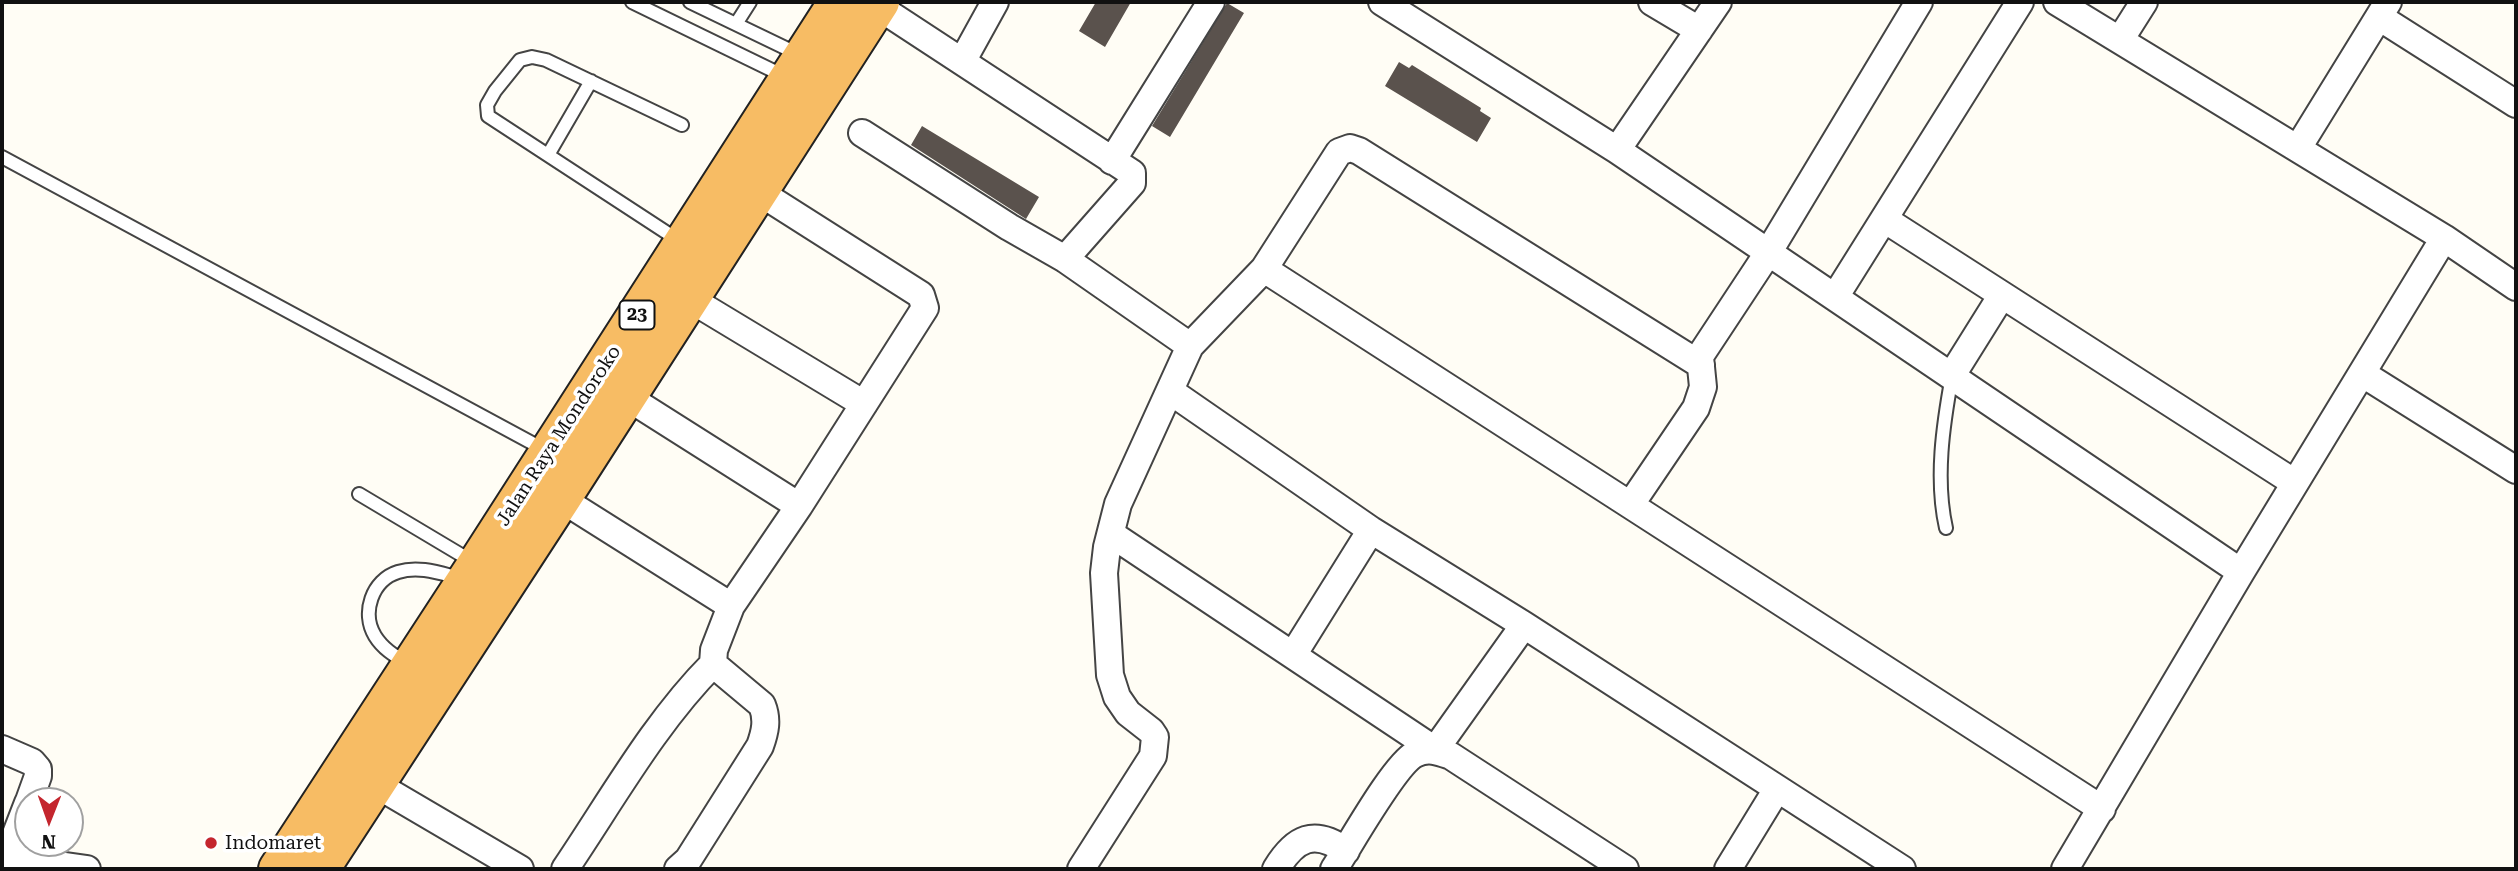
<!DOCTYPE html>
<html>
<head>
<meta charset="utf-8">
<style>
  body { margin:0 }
  #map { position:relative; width:2518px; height:871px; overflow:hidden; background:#fffdf5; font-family:"Roboto Serif",serif }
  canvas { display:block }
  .frame { position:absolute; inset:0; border:4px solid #111; pointer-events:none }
  .north { position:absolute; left:14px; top:787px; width:70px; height:70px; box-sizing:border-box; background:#fff; border:2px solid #a0a0a0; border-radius:50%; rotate:181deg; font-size:19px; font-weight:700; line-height:28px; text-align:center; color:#111 }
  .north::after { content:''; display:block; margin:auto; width:24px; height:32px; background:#c4262e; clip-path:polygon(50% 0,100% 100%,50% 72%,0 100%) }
</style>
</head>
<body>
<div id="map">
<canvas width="2518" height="871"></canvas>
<div class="frame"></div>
<div class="north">N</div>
</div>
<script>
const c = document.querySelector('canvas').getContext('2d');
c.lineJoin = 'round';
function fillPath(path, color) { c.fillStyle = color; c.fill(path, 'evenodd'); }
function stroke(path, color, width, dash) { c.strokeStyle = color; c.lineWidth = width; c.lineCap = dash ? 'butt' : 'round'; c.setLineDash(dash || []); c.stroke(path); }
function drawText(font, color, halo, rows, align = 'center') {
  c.font = font + ' "Roboto Serif",serif'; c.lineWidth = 7; c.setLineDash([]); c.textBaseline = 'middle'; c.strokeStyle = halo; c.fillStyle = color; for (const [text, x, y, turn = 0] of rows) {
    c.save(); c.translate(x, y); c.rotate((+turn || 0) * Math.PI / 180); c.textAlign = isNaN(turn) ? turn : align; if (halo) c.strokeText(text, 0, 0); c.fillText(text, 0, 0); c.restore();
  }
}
const building = new Path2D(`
  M1096,2H1131L1105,47L1079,31Z
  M1227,3L1244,13L1170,137L1152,126Z
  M1399,62L1409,68L1412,65L1481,108L1480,111L1491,118L1477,142L1385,86Z
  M922,126L1039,197L1026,219L911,145Z`);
const service = new Path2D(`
  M632,2L786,77
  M690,2L800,55
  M736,24L750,2
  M548,155L591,81
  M2,157L545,450
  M681,242L488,116L487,105L495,91L520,60L532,57L546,60L682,125
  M359,494L473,562
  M1946,528C1935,479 1943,425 1952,376
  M408,664C395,656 383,649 375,636C361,613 372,580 398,572C420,565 442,574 463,579`);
const minor = new Path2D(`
  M871,2L1132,173V183L1065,259
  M1382,2L1617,150L2241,572
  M1652,2L1699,30
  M2057,2L2444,238L2516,287
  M2379,17L2516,104
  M2120,40L2144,2
  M963,60L995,2
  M862,133L1009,227L1065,259L1190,346
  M2298,148L2388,2
  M1617,150L1718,2
  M1112,161L1211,2
  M1884,219L2295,483
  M1264,269L1339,152L1350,148L1359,151L1701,365
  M1835,297L2020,2
  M690,299L864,404
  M2363,374L2516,470
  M1952,375L2002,295
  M1170,391L1371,530L1524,625L1902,869
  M627,397L799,506
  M547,490L731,606L799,506L925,308L921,295L759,192
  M1631,504L1696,408L1703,387L1700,357L1702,353L1768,253L1919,2
  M1111,534L1435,750L1524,625
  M1293,655L1371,530
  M2,749L32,762L38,769V776L29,801
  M377,785L520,869
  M2,857L87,869
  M7,857L28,803
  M565,869C611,801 655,722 713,664
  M678,869L688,860L760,746C765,732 768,720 762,705L713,664L714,650L731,606
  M1081,869L1153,756L1155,737L1151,731L1128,713L1117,697L1110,675L1104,573L1107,547L1118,504L1190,346L1264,269L2102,809
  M1276,869C1295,838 1314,828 1346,851
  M1334,869C1350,845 1394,765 1415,754C1428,747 1440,752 1451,756L1625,869
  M1728,869L1777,789
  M2065,869L2241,572L2444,238`);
const trunk = new Path2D(`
  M278,869L477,564L838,2
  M320,869L561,499L880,2`);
const markers = [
  [211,843,7,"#c4262e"]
];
const shields = [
  [637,315,35]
];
const shieldNames = [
  ["23",637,315]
];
const streetNames = [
  ["Jalan Raya Mondoroko",559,436,-57]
];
const poiNames = [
  ["Indomaret",225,843]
];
fillPath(building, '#5a524d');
stroke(service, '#444', 16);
stroke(minor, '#444', 30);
stroke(trunk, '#222', 42);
stroke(service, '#fff', 12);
stroke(minor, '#fff', 26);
stroke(trunk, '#f7bc64', 38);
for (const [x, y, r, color] of markers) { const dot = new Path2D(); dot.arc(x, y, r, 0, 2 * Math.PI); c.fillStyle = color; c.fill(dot); stroke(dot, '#fff', 2.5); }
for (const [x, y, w] of shields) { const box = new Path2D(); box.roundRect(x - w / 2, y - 14.5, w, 29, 5); c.fillStyle = '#fff'; c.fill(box); stroke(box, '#111', 2); }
drawText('bold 18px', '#111', null, shieldNames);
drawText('19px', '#111', '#fff', streetNames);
drawText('19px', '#111', '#fff', poiNames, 'left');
</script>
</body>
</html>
